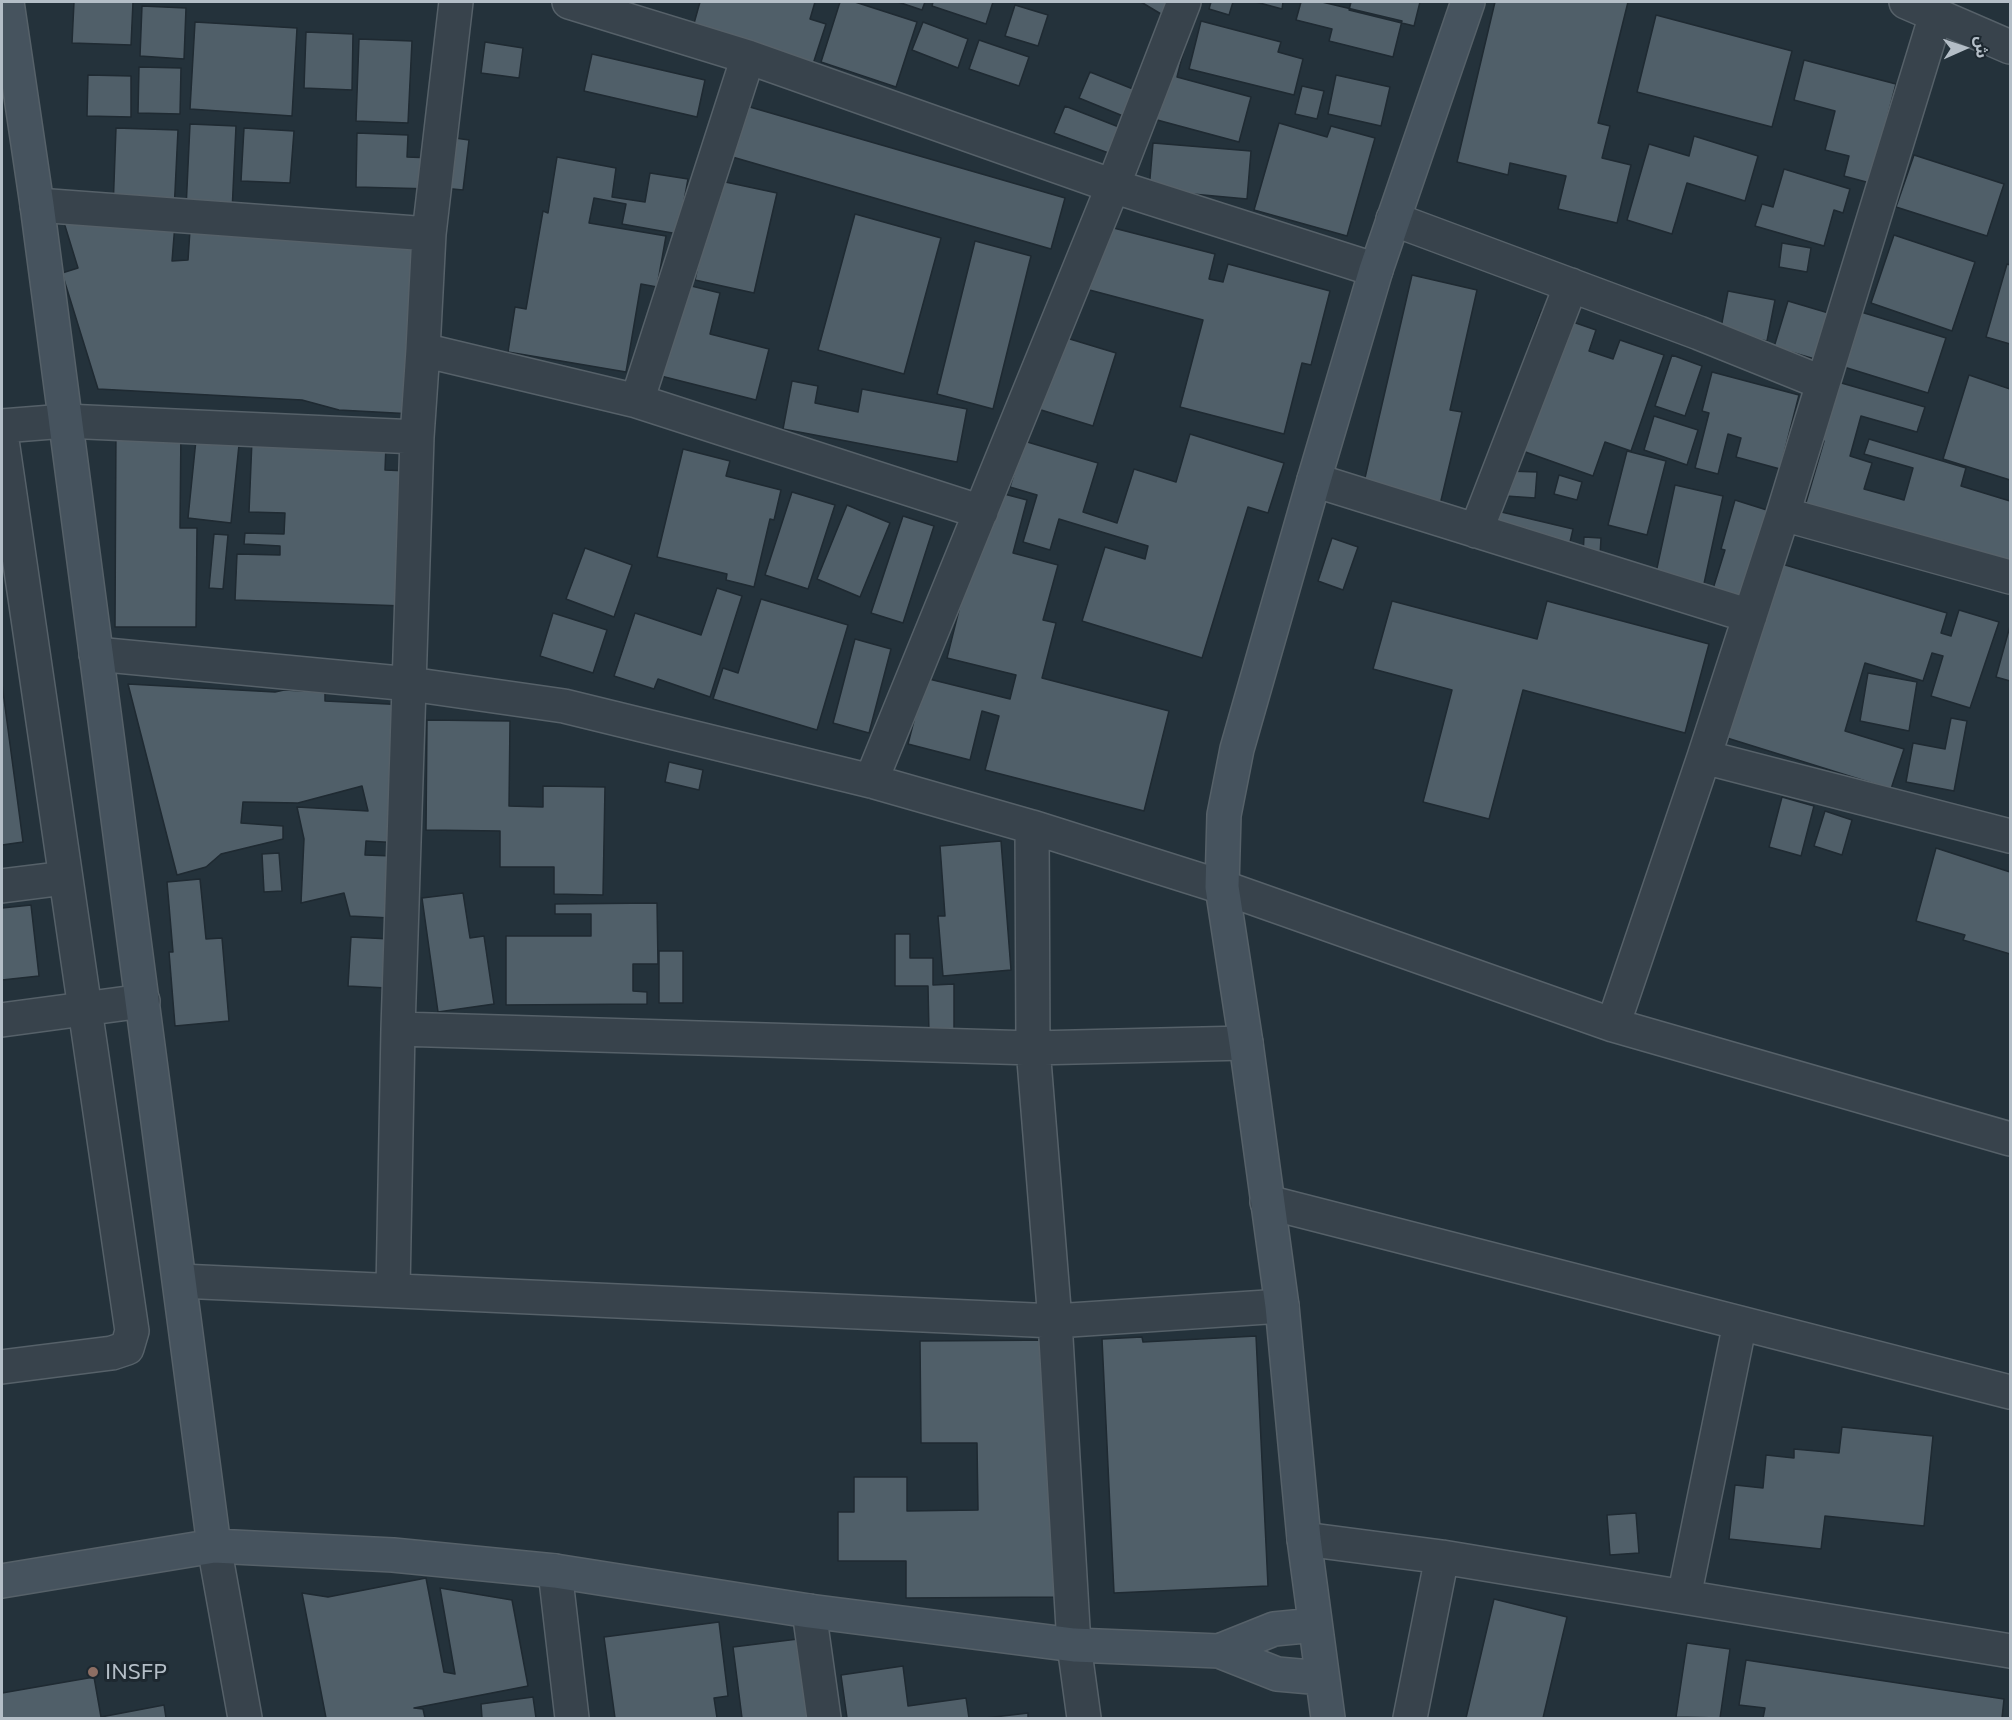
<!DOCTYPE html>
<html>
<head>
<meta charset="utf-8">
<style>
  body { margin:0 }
  #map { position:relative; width:2012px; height:1720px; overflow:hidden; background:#24323b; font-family:Commissioner,"Noto Sans Arabic",sans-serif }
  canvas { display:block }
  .frame { position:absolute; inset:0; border:3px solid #b4bec7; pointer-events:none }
  .north { position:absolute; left:1934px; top:18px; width:60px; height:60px; -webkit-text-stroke:4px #1d2830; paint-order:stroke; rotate:87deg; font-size:16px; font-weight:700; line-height:24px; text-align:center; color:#b4bec7 }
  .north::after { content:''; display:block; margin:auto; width:21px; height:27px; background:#b4bec7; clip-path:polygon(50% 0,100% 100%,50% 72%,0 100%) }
</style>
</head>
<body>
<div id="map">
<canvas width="2012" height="1720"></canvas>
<div class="frame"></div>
<div class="north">ش</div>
</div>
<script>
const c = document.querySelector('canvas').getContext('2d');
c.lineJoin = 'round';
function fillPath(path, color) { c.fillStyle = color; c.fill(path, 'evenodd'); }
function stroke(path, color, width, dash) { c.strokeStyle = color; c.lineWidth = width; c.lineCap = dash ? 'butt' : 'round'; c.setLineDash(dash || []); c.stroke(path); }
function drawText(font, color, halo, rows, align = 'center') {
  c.font = font + ' Commissioner,sans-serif'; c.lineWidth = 6; c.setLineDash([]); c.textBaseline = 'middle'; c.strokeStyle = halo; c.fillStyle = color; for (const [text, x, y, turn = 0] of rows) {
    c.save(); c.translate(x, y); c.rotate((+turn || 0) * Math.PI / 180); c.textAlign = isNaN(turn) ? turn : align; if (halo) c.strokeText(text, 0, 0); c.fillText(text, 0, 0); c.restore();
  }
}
const building = new Path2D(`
  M74,2H133L131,45L72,43Z
  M700,2H815L810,19L826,24L813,64L693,27Z
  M840,2H855L917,22L896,87L821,62Z
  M898,2H925L922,10Z
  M933,2H993L986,24L932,6Z
  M1141,2H1169L1161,14Z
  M1211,2H1233L1229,15L1209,9Z
  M1256,2H1283L1282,9Z
  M1301,2H1322L1402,21L1393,57L1329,41L1332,29L1296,20Z
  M1351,2H1420L1414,26L1349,10Z
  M1495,2H1628L1598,123L1610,126L1602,158L1631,165L1617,223L1558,209L1566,176L1510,163L1508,175L1457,162Z
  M1015,5L1048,15L1038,46L1005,36Z
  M142,6L186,8L184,59L140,56Z
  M1656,15L1792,51L1772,127L1637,92Z
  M1201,21L1281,42L1278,52L1303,59L1294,95L1189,69Z
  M195,22L297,28L292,116L190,109Z
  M923,22L968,39L958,68L912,50Z
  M1190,26L1177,77L1251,97L1239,142L1146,117Z
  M306,32L353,34L352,90L304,88Z
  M359,39L412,41L408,123L356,121Z
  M979,40L1029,57L1019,86L969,69Z
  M485,42L523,48L519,78L481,73Z
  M592,54L705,80L697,117L584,91Z
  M1804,60L1896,84L1870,183L1844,176L1849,156L1825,150L1835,111L1794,100Z
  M139,67L181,68L180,114L138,113Z
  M1090,72L1138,91L1128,118L1079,98Z
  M88,75L131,76V117L87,116Z
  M1336,75L1390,87L1381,126L1328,114Z
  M1302,86L1324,91L1317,119L1295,114Z
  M736,103L1065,198L1051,249L722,154Z
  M1065,106L1124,129L1114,155L1054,133Z
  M1279,123L1327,137L1331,126L1375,138L1347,236L1254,210Z
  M190,124L236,126L232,212L186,209Z
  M116,128L178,130L174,212L113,210Z
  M244,128L294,131L290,183L241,181Z
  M357,133L408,135L407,157L433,158L432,189L356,187Z
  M1694,136L1758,156L1745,201L1687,183L1672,234L1627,220L1649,144L1689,156Z
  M448,137L469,140L463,190L442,188Z
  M1153,143L1251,151L1247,199L1149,190Z
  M1914,155L2004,184L1987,236L1896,207Z
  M557,157L616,168L612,197L645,202L650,173L688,179L678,234L622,224L626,204L594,198L589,223L666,236L657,287L641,284L626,372L508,352L515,307L526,309L543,211L548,213Z
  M1784,169L1850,189L1843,213L1834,210L1824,246L1755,226L1762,204L1773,207Z
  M716,180L777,193L754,293L695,280Z
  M855,214L941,238L904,374L818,350Z
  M62,216L175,224L172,261L188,260L190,230L421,247L413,414L339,410L302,400L98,389L62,273L78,268Z
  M1098,224L1215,254L1209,279L1223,282L1228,264L1330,291L1311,365L1302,363L1284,434L1180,407L1203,320L1082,288Z
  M1894,235L1975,262L1952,331L1871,303Z
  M975,241L1031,256L993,409L937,394Z
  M1782,243L1811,248L1807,272L1779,267Z
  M2007,264L2010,265V344L1986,337Z
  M1412,275L1477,290L1450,410L1462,412L1438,513L1361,495Z
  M675,282L720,293L710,334L769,349L756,400L653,374Z
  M1728,291L1775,300L1767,341L1720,333Z
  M1788,301L1832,314L1818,360L1774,347Z
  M1541,311L1596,330L1589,351L1613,359L1620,340L1664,355L1631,451L1605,442L1593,476L1517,449L1487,466Z
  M1861,312L1946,338L1928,393L1844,367Z
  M1060,336L1116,353L1093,426L1038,409Z
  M1672,355L1702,366L1685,416L1655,406Z
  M1712,372L1799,395L1780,469L1736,457L1741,438L1728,434L1718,474L1695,468L1709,413L1702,411Z
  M1969,375L2010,389V480L1943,459Z
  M1824,378L1925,407L1917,432L1861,416L1850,456L1872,463L1864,489L1904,500L1913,468L1864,454L1869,439L1966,468L1961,486L2010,501V571L1805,506L1824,441L1807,437Z
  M792,381L818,386L815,403L858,412L862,389L967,409L957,462L783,429Z
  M1654,416L1698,430L1687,465L1644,450Z
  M116,426L181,427L180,528H197L196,627H115Z
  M197,430L240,435L231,523L188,518Z
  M1190,434L1284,463L1268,513L1248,507L1202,658L1082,621L1105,547L1145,559L1148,546L1059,519L1050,550L1023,542L1037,495L1010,487L1024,441L1098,463L1083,512L1117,523L1134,469L1176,482Z
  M252,440L386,445L385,470L409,471L404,606L235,600L237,554L280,555V546L244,544L245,533L284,534L285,513L249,512Z
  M683,449L730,461L726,476L781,490L774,520L770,519L754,587L726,580L727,574L657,557Z
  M1627,451L1666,461L1647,535L1608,525Z
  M1508,471L1537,472L1535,498L1506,496Z
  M1559,475L1582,482L1577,500L1554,494Z
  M1675,485L1723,496L1700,602L1652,591Z
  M989,490L1027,500L1013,553L1058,565L1043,620L1056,623L1042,678L1169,711L1144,811L985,770L999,716L982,711L970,760L908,744L925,678L1010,699L1016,675L947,658Z
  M792,492L835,505L808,589L765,575Z
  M1735,500L1770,511L1743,602L1712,592L1725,550L1721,549Z
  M847,505L890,523L860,597L817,579Z
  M1493,510L1573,529L1567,555L1487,536Z
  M903,516L934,526L903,623L871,613Z
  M214,534L228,535L223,589L209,588Z
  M1584,537L1601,538L1600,556L1583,555Z
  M1332,538L1358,547L1343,590L1318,581Z
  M585,548L632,565L614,617L566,599Z
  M1765,559L1947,613L1941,633L1951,636L1959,610L1999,622L1970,708L1931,696L1943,656L1932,653L1923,681L1865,663L1845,731L1904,749L1891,789L1711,733Z
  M717,588L742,596L710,697L658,679L654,689L614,676L635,613L701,635Z
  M761,599L848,625L817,730L713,699L723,668L738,673Z
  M1392,601L1537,639L1547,601L1709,644L1685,733L1523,690L1489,819L1423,802L1452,690L1373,669Z
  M553,613L607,630L593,673L540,656Z
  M2010,626V681L1996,677Z
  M855,639L891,649L869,733L833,723Z
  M1868,673L1917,682L1909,731L1860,721Z
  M2,684L23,842L2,845Z
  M128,684L275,692L284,690L325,692V701L408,705L401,843L366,841L365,855L393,856L390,918L350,916L344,893L301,903L304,839L297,807L368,811L362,786L298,803L243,802L241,823L283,826V839L221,854L206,867L177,875Z
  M1951,718L1967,721L1954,791L1906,782L1913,743L1945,749Z
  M427,720L510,721L509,806L543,807V786L605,787L603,895L554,894V867H500V831L426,830Z
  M669,762L703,770L699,790L665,782Z
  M1782,797L1814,806L1801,856L1769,847Z
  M1825,811L1852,820L1842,855L1814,846Z
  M1001,841L1011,970L943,976L938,916H945L940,846Z
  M1936,848L2010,872V954L1963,940L1965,935L1916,921Z
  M279,853L282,891L264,892L262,854Z
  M200,879L206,939L222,938L229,1021L175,1026L169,952H173L167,882Z
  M463,893L470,938L484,936L494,1004L438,1012L422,898Z
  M657,903L658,964H633V991L647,992V1004L506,1005V936H591V914H555V904Z
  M31,905L39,976L2,980V908Z
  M895,934H910V958H933V985L954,984V1034H929L928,986H895Z
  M351,937L390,939L387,988L348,986Z
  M659,951H683V1003H659Z
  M1256,1336L1268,1586L1114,1593L1102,1339L1142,1337L1143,1342Z
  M1061,1340L1062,1597L906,1598V1561H838V1512H854V1477H907V1511L978,1510L977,1443H921L920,1341Z
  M1842,1427L1933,1436L1924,1526L1825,1516L1821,1549L1729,1539L1735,1485L1763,1488L1766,1455L1794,1458V1449L1839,1453Z
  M1636,1513L1639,1553L1610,1555L1607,1515Z
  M426,1578L444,1672L455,1674L440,1588L512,1600L528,1686L414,1708L423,1709L425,1718H326L302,1593L328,1597Z
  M1494,1599L1567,1617L1543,1718H1466Z
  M719,1622L728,1696L714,1698L717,1718H615L604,1637Z
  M798,1639L808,1718H742L733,1647Z
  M1687,1643L1730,1649L1720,1718L1676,1717Z
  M1746,1660L2004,1699L2002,1718H1763L1765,1708L1739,1705Z
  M903,1666L908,1706L966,1698L969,1718H847L841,1675Z
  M94,1677L101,1717L164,1705L166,1718H2V1693Z
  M533,1697L536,1718H482L481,1704Z
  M1028,1713V1718H986Z`);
const street = new Path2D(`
  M569,2L748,57L1113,186L1376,270
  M1906,2L2010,47
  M37,205L429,234
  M1393,219L1699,333L1823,383
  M423,350L637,401L981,512
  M637,401L748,57
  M2,426L65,421L417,437
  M2,440L132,1331L127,1348L112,1353L2,1367
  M1314,480L1750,616
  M1783,514L2010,577
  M1476,531L1571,285
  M96,654L410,684L564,706L871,781L1032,827L1222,887L1613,1025L2010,1139
  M1704,757L2010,836
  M871,781L1113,186L1184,2
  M1032,827L1033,1048L1055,1321L1074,1645L1084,1718
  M2,886L65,878
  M2,1020L143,1001
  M1613,1025L1704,757L1783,514L1936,15
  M398,1029L1033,1048L1246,1043
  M1267,1202L2010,1392
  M180,1281L1055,1321L1282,1306
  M393,1290L398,1029L417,437L423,350L429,234L456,2
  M1304,1539L1442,1557L2010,1651
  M214,1546L245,1718
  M555,1571L572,1718
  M1684,1597L1740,1323
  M809,1611L824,1718
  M1410,1718L1442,1557`);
const secondary = new Path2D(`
  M7,2L37,205L214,1546
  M2,1581L214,1546L393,1555L555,1571L809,1611L1074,1645L1219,1651L1277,1674L1322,1678
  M1219,1651L1274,1629L1315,1625
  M1328,1718L1304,1539L1282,1306L1246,1043L1222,887L1224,815L1237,749L1314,480L1376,270L1468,2`);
const markers = [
  [93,1672,6,"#8d6e63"]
];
const poiNames = [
  ["INSFP",105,1672]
];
fillPath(building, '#505f69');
stroke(building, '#1f2a32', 1.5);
stroke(street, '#566169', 36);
stroke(secondary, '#566169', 36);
stroke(street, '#38434c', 33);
stroke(secondary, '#46535e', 33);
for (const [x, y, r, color] of markers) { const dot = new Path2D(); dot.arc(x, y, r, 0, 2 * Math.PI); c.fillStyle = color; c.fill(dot); stroke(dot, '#1d2830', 2); }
drawText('22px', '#b4bec7', '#1d2830', poiNames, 'left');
</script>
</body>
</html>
